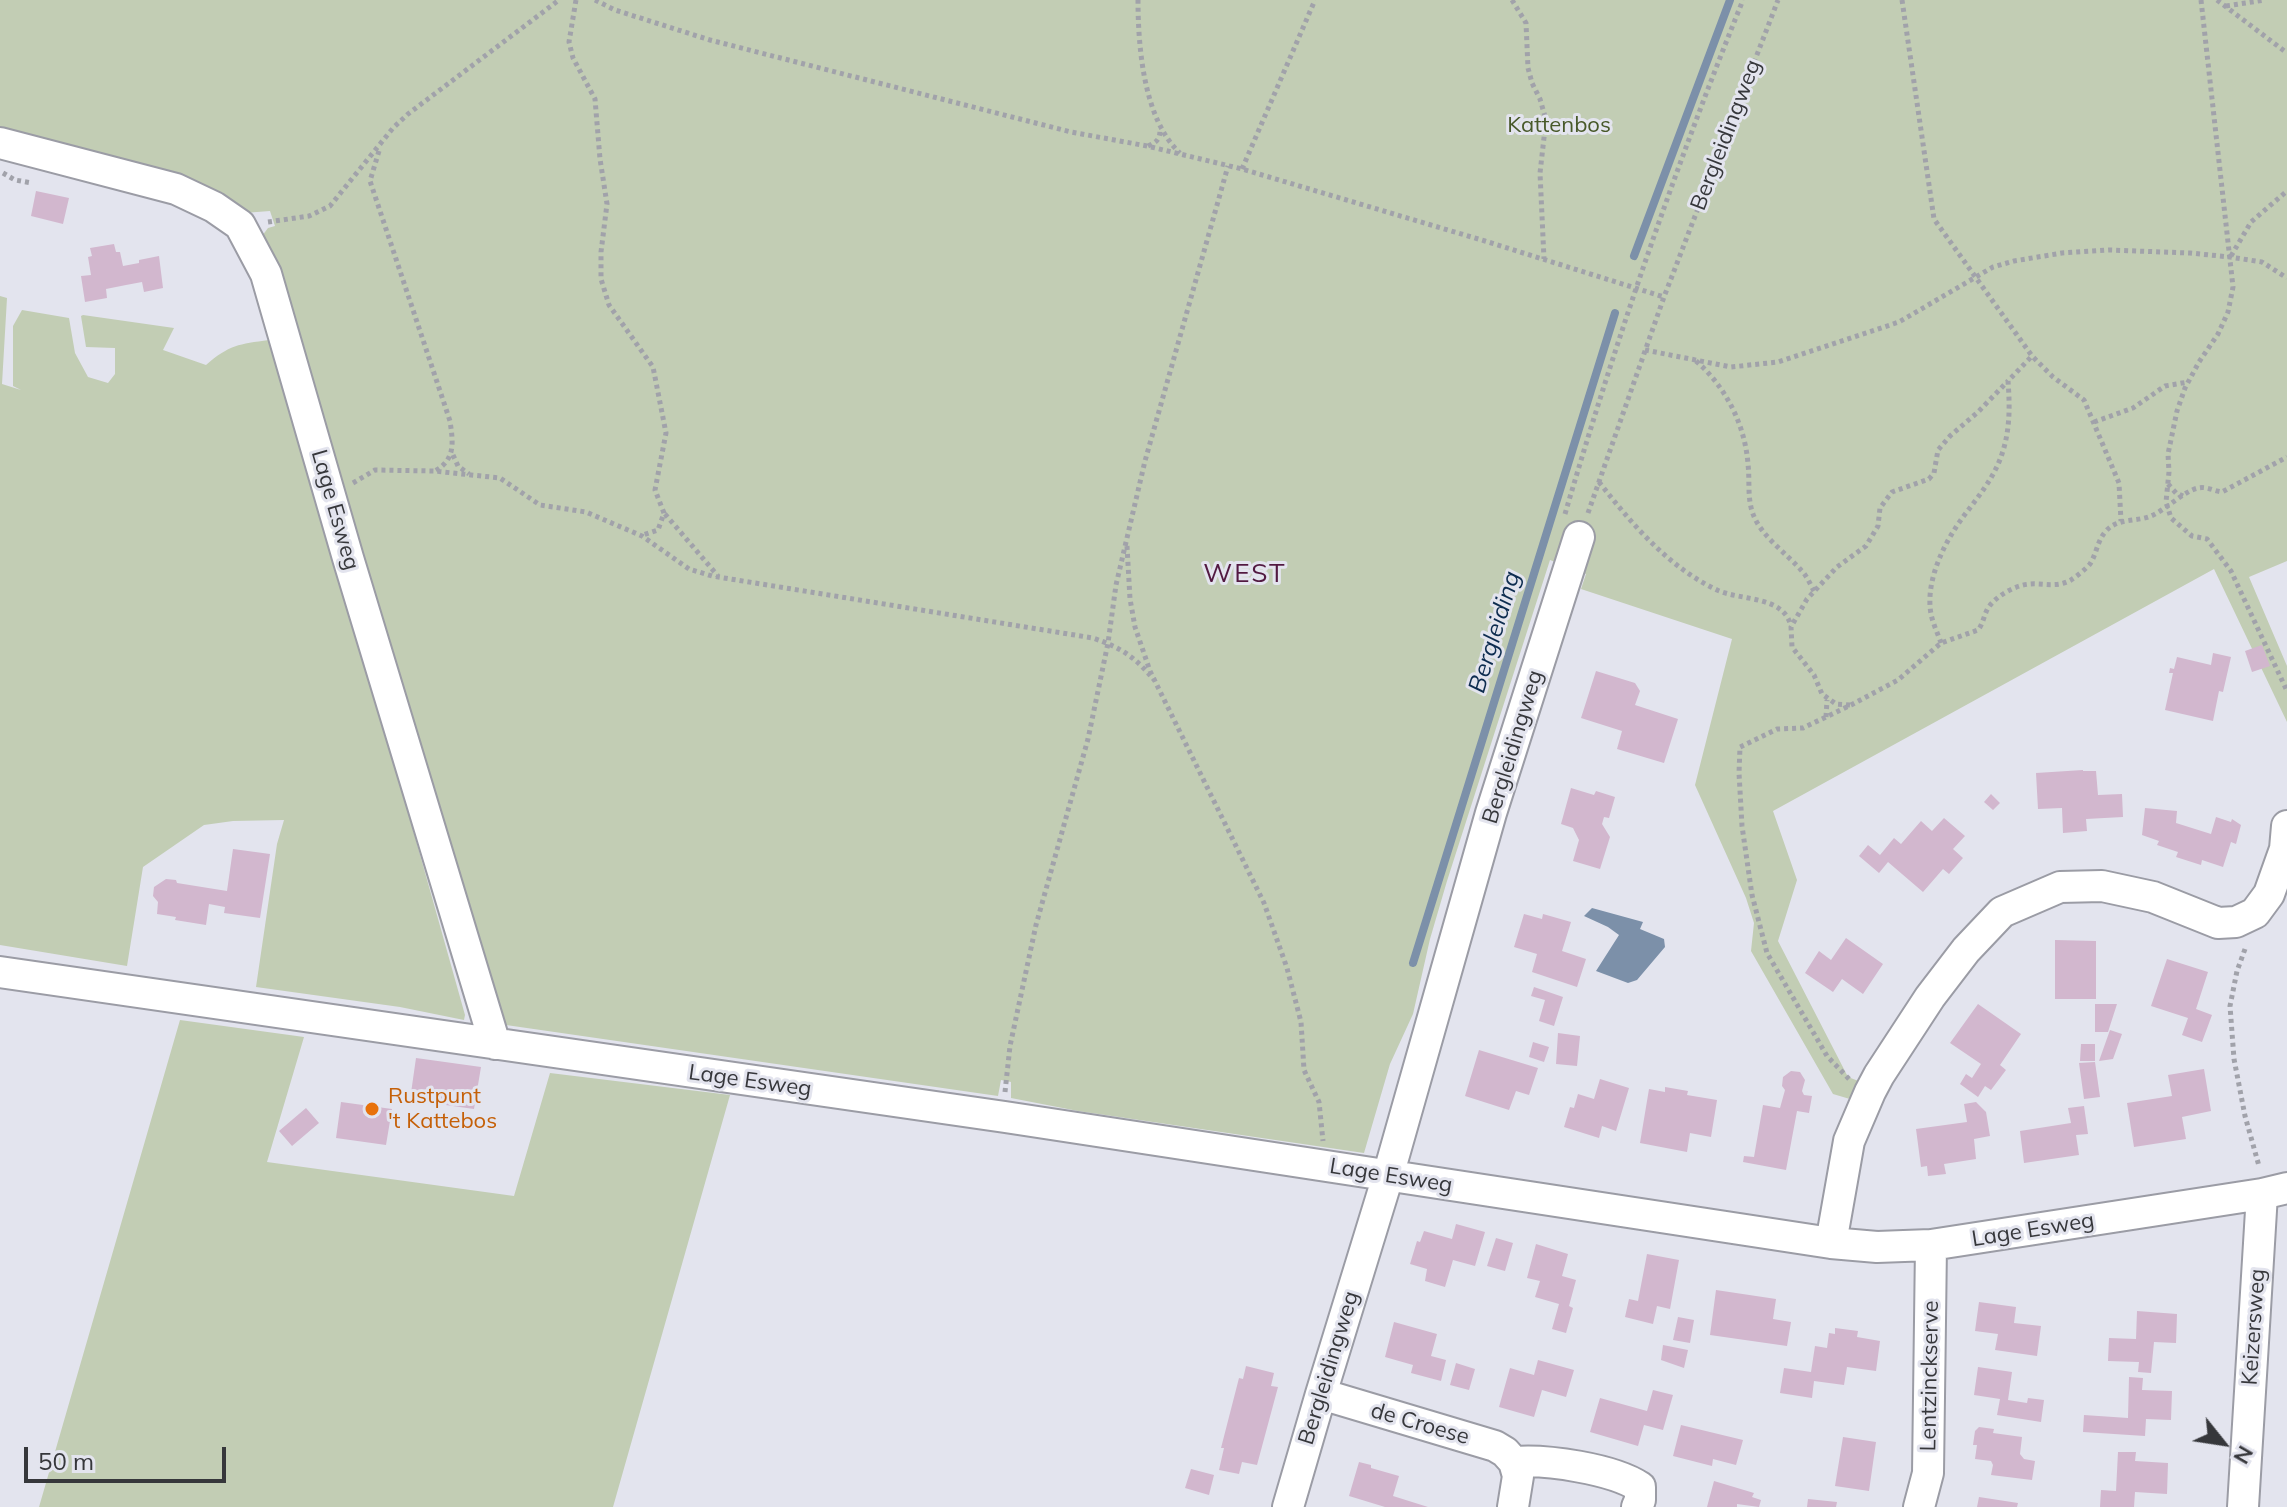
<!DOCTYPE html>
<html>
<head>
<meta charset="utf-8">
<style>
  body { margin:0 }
  #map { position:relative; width:2287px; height:1507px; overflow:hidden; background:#e3e4ee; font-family:Mulish,sans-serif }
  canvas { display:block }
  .north { position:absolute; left:2183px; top:1403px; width:80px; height:80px; -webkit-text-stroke:6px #e3e4ee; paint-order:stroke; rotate:120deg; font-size:22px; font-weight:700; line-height:32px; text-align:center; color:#36373b }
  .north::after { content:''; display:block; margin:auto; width:28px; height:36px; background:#36373b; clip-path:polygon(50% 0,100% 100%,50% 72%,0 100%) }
  .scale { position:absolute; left:24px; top:1447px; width:202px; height:36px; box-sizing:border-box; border:4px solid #36373b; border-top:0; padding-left:10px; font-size:24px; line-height:28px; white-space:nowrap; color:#36373b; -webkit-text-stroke:6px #e3e4ee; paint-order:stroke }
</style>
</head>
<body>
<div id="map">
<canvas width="2287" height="1507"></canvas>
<div class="north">N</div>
<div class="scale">50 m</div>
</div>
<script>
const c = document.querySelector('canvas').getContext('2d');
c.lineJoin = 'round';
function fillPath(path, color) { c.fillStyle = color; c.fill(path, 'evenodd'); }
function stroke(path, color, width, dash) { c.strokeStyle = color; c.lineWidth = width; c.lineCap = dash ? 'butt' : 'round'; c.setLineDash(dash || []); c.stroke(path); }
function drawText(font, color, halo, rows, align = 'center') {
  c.font = font + ' Mulish,sans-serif'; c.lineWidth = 6; c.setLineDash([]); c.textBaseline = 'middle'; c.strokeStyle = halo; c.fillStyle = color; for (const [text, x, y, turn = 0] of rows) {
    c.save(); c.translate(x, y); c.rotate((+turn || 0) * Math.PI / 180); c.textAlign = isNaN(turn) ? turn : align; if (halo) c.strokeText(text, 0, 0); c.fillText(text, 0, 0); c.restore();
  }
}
const green = new Path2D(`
  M0,0H2287V561L2249,577L2287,666V722L2214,569L1773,811L1797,880L1778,941L1848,1077L1869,1085L1860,1102L1833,1094L1751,951L1754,923L1746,898L1695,785L1732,639L1581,589L1586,574L1550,560L1447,881L1430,939L1413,1014L1390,1064L1364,1153L1078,1111L1011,1098V1082L1001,1080L998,1096L506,1025L262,236L268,228L275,226L270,211L244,213L0,130Z
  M0,296L7,298L2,384L21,390L13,386V326L22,310L69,318L75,353L88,377L108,383L115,374V348L86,347L81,316L83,315L174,328L163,350L206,365C229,345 239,344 269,340L394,762L465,1015L464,1020L400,1007L256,987L277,844L284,820L233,821L204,825L143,867L127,966L0,945Z
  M180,1020L304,1037L267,1162L514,1196L550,1073L730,1095L613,1507H39Z`);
const water = new Path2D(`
  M1592,908L1643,922L1640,929L1664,939L1665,947L1637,980L1628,983L1596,971L1619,935L1608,927L1584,916Z`);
const stream = new Path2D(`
  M1634,256L1730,0
  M1413,963L1615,313`);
const building = new Path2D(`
  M36,191L69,198L63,224L31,216Z
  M114,244L116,252H120L123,266L139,263V260L159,256L163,288L144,292L142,282L126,285L106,289L107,298L85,302L81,276L91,275L88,257L92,256L90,248Z
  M2262,645L2270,666L2252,672L2245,651Z
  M2213,653L2231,657L2223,692L2219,691L2213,721L2165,710L2173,673H2169L2170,668L2174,669L2177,657L2211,665Z
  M1596,671L1635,683L1640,691L1635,705L1678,719L1664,763L1617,749L1622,731L1581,718Z
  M2083,770V771H2096L2098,795L2122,794L2123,817L2086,819L2087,831L2063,833L2062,808L2038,809L2036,773Z
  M1571,788L1594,795L1596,791L1615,797L1609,818L1604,817L1602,824L1610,837L1600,869L1573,861L1579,840L1573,828L1561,824Z
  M1991,794L2000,803L1993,810L1984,802Z
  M2145,808L2177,811L2176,823L2211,834L2216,817L2231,822L2232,819L2241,825L2236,844L2231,842L2223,867L2202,860L2201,865L2176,857L2178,852L2157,845L2159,841L2142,835Z
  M1944,818L1965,836L1953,849L1963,858L1949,874L1943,869L1923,892L1888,862L1879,873L1859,856L1868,845L1880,855L1894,838L1901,844L1921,821L1932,831Z
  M233,849L270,854L260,918L224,913L225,907L209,904L206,925L175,920L176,917L157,914L158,902L153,896L154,887L166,879L176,880L177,883L227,891Z
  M1524,914L1542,919L1543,914L1571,922L1562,951L1586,959L1577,987L1532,972L1537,954L1514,947Z
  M1846,938L1883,964L1863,994L1842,979L1833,992L1805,973L1819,951L1831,960Z
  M2055,940L2096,941V999H2055Z
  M2167,959L2208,972L2196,1009L2212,1015L2202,1042L2182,1035L2188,1018L2151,1006Z
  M1534,987L1563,997L1554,1026L1539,1021L1545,1000L1531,996Z
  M1978,1004L2021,1034L2000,1065L2006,1070L1991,1090L1985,1086L1978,1097L1960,1084L1966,1074L1972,1078L1981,1064L1950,1043Z
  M2095,1004H2117L2108,1032H2095Z
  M2110,1030L2122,1034L2113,1059L2099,1061Z
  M1558,1033L1580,1036L1577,1066L1556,1064Z
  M1533,1042L1549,1047L1544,1062L1529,1057Z
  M2081,1044H2095V1061H2080Z
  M1479,1050L1538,1068L1529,1095L1516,1091L1509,1110L1465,1096Z
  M416,1058L481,1067L474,1109L410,1100Z
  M2095,1062L2100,1097L2084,1099L2079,1063Z
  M2204,1069L2211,1111L2182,1117L2186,1139L2134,1147L2127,1103L2172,1096L2168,1075Z
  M1791,1071L1800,1072L1805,1080L1802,1091L1804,1095L1812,1096L1809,1113L1797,1111L1786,1170L1743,1162L1744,1156L1754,1157L1763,1105L1780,1108L1785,1090L1782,1086L1783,1077Z
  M1600,1079L1629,1088L1616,1131L1602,1126L1599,1138L1564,1127L1570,1107L1574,1108L1578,1094L1594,1099Z
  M1665,1087L1688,1091L1687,1095L1717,1100L1711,1137L1690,1133L1687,1152L1640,1143L1649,1089L1665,1092Z
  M341,1102L392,1109L386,1145L336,1138Z
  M1976,1102L1986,1112L1990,1136L1974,1139L1976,1159L1944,1164L1946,1174L1928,1176L1927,1166L1921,1167L1916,1129L1967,1122L1964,1104Z
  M2084,1106L2088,1134L2076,1135L2079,1155L2024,1163L2020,1131L2071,1123L2068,1108Z
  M306,1108L319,1123L292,1146L279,1131Z
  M1456,1224L1485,1232L1475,1266L1453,1260L1445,1287L1425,1281L1427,1269L1410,1264L1417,1241L1420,1242L1424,1231L1452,1239Z
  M1496,1238L1513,1243L1505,1271L1487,1266Z
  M1536,1244L1568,1254L1562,1276L1576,1280L1569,1306L1573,1308L1566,1333L1552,1329L1559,1304L1535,1297L1540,1281L1527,1278Z
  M1647,1254L1679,1260L1670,1309L1657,1306L1653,1324L1625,1317L1629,1299L1638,1301Z
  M1716,1290L1776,1299L1773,1319L1791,1322L1787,1346L1710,1335Z
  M1979,1302L2016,1307L2014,1323L2041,1326L2037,1356L1995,1350L1998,1334L1975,1331Z
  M2137,1311L2177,1314L2176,1343L2154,1342L2151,1373L2138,1372L2139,1362L2108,1361L2109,1338L2136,1339Z
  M1678,1317L1694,1320L1690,1343L1673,1340Z
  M1394,1322L1437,1334L1431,1356L1446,1360L1441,1381L1411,1373L1413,1365L1385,1357Z
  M1835,1328L1858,1331L1857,1337L1880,1341L1876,1371L1847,1367L1844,1385L1814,1381L1812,1398L1780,1393L1784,1368L1811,1372L1815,1346L1827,1348L1829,1333L1835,1334Z
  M1663,1345L1688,1350L1684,1368L1661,1360Z
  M1538,1360L1574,1370L1566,1397L1542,1390L1534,1417L1499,1407L1510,1368L1534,1375Z
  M1456,1363L1475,1369L1469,1390L1450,1385Z
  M1246,1366L1274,1373L1271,1386L1278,1387L1257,1465L1242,1462L1239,1474L1219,1470L1224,1448H1221L1239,1378L1243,1379Z
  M1978,1367L2012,1372L2008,1400L2027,1403L2028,1398L2044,1400L2041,1422L1997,1415L2000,1399L1974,1395Z
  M2129,1377L2143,1378L2142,1390L2172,1391L2171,1420L2146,1419L2145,1436L2083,1432L2084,1415L2128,1418Z
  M1653,1390L1673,1395L1663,1430L1644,1425L1638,1446L1590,1432L1600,1398L1647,1411Z
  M1681,1425L1743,1440L1736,1465L1713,1459L1712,1466L1673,1456Z
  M1979,1427L1994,1429L1993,1433L2022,1437L2020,1454L2024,1459L2035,1461L2032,1480L1991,1475L1993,1465L1991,1461L1975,1459L1977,1445H1973L1975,1431Z
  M1843,1437L1876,1442L1869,1491L1835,1486Z
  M2118,1452H2136L2135,1461L2168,1463L2167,1494L2135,1492L2134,1507H2100L2101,1490L2116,1491Z
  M1359,1462L1371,1465V1468L1399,1476L1393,1496L1428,1507H1385L1349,1496Z
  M1191,1469L1214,1475L1209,1495L1185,1488Z
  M1714,1481L1754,1493L1752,1497L1761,1500L1759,1507L1737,1504V1507H1707Z
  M1979,1497L2018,1503L2017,1507H1977Z
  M1808,1499L1837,1502L1836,1507H1807Z`);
const path = new Path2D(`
  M576,0L569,42L573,58L595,99L600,159L607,204L601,252V279L609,305L653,367L666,433L655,490L664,513L658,530L643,535
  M595,0L615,10L710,40L1071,132L1147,146L1242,169L1485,241L1664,297
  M1138,0C1138,48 1144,120 1180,153
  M1512,0L1526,23L1528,68L1532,83L1540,99L1546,120L1540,173L1544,259
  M1902,0L1934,219L2032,356L2053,377L2084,400L2119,483L2121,521
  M2201,0L2233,287L2228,312L2218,334L2199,362L2185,388L2177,411L2168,454L2169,472L2166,502L2171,518L2192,536L2207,539L2231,571L2287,691
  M2217,0L2287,53
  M2226,6L2265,0
  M1148,146C1157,142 1160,139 1160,130
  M379,151L370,181L450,421C453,442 456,459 435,471
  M1242,169L1315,0
  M3,173L15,180L32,183
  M268,222L309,216L330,206L393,128L408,114L559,0
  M2231,256L2251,222L2287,191
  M1645,350L1731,367L1778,362L1899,322L1993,267L2014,261L2062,253L2109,250L2190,253L2230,257L2262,262L2287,278
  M1696,361C1726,387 1745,425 1748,464C1750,481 1747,498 1753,514C1761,536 1786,553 1801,570C1807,576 1810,584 1814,591
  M2094,422L2133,408L2165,386L2188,382
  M453,455L458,466L469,474
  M1599,482C1632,524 1668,567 1717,590C1741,601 1783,595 1791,626
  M353,483L375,470L434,471L500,478L540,505L586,512L642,536L689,569L712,576L1093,638C1122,648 1135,657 1155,681
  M2168,484L2176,493L2183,496
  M1588,513L1664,297L1778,0
  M665,514L718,576
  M1565,514C1616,340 1675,168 1743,0
  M1127,546L1130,599L1135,627L1150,671L1264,903L1287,968L1301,1022L1304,1070L1319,1102L1323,1141
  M1941,643C1938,634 1933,624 1931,614C1925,581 1944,543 1963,517C1978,497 1994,478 2002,454C2010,430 2010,407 2008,381L2032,356
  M1850,705L1836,704L1822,694L1814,675L1792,647L1791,627L1807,599L1837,567L1866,546L1878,526L1880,508L1892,492L1929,479L1934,473L1938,450L1950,436L1978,412L2008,381
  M1826,717L1827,700
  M2245,949L2237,971L2230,1006L2234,1059L2245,1116L2259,1166
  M1849,1079L1827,1056L1767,953L1752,895L1742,826L1739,773L1740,747L1777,729L1803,728L1851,705L1898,680L1941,643L1978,630C1983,624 1984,615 1988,608C1996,596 2015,585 2030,584C2044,583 2057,588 2071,580C2077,576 2086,569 2090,564C2097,553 2097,541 2106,531C2117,518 2136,522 2151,516C2167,509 2184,491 2198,488C2206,486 2214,491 2222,492L2287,457
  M1005,1092L1010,1046L1036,925L1088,739L1108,643L1116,585L1145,461L1228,166`);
const street = new Path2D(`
  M0,143L176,189L214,207L240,225L266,274L348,558L495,1044
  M0,972L1005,1117L1831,1243L1877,1247L1931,1245L2262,1194L2287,1188
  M1831,1243L1849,1141L1870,1092L1879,1075L1930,997L1966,950L2002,912L2060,887L2102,886L2153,897L2218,923L2236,922L2255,913L2269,894L2285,849L2287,826
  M1321,1394L1495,1446L1505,1452L1514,1462C1546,1459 1613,1469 1640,1487V1500L1637,1507
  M1288,1507L1321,1394L1388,1176L1491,813L1579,537
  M1513,1507L1518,1476L1514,1462
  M1919,1507L1928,1473L1931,1245
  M2243,1507L2262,1194`);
const markers = [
  [372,1109,8,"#e8710a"]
];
const parkNames = [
  ["Kattenbos",1559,125]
];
const streetNames = [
  ["Bergleidingweg",1726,135,-69],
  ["Lage Esweg",335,510,74],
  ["Bergleidingweg",1513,747,-73],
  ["Lage Esweg",750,1081,8],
  ["Lage Esweg",1391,1176,9],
  ["Lage Esweg",2033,1230,-9],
  ["Keizersweg",2254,1327,-86],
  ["Bergleidingweg",1329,1368,-73],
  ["Lentzinckserve",1930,1376,-89],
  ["de Croese",1420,1424,16]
];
const foodNames = [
  ["Rustpunt",388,1096],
  ["'t Kattebos",388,1121]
];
const waterNames = [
  ["Bergleiding",1495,632,-73]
];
const quarterNames = [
  ["WEST",1245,574]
];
fillPath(green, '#c2cdb4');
fillPath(water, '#7c90a9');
stroke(stream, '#7c90a9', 8);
fillPath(building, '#d2b7ce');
stroke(street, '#9b9ca5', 34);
stroke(path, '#a1a2aa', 5, [4, 4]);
stroke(street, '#fff', 30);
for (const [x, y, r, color] of markers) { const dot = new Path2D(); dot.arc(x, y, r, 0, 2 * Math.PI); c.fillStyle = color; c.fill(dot); stroke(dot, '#e3e4ee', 3); }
drawText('22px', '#48592a', '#e3e4ee', parkNames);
drawText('22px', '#36373b', '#e3e4ee', streetNames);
drawText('22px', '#c56008', '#e3e4ee', foodNames, 'left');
drawText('italic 24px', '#0d2c4f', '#e3e4ee', waterNames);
c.letterSpacing = '2px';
drawText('26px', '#521941', '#e3e4ee', quarterNames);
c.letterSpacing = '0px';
</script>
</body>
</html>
